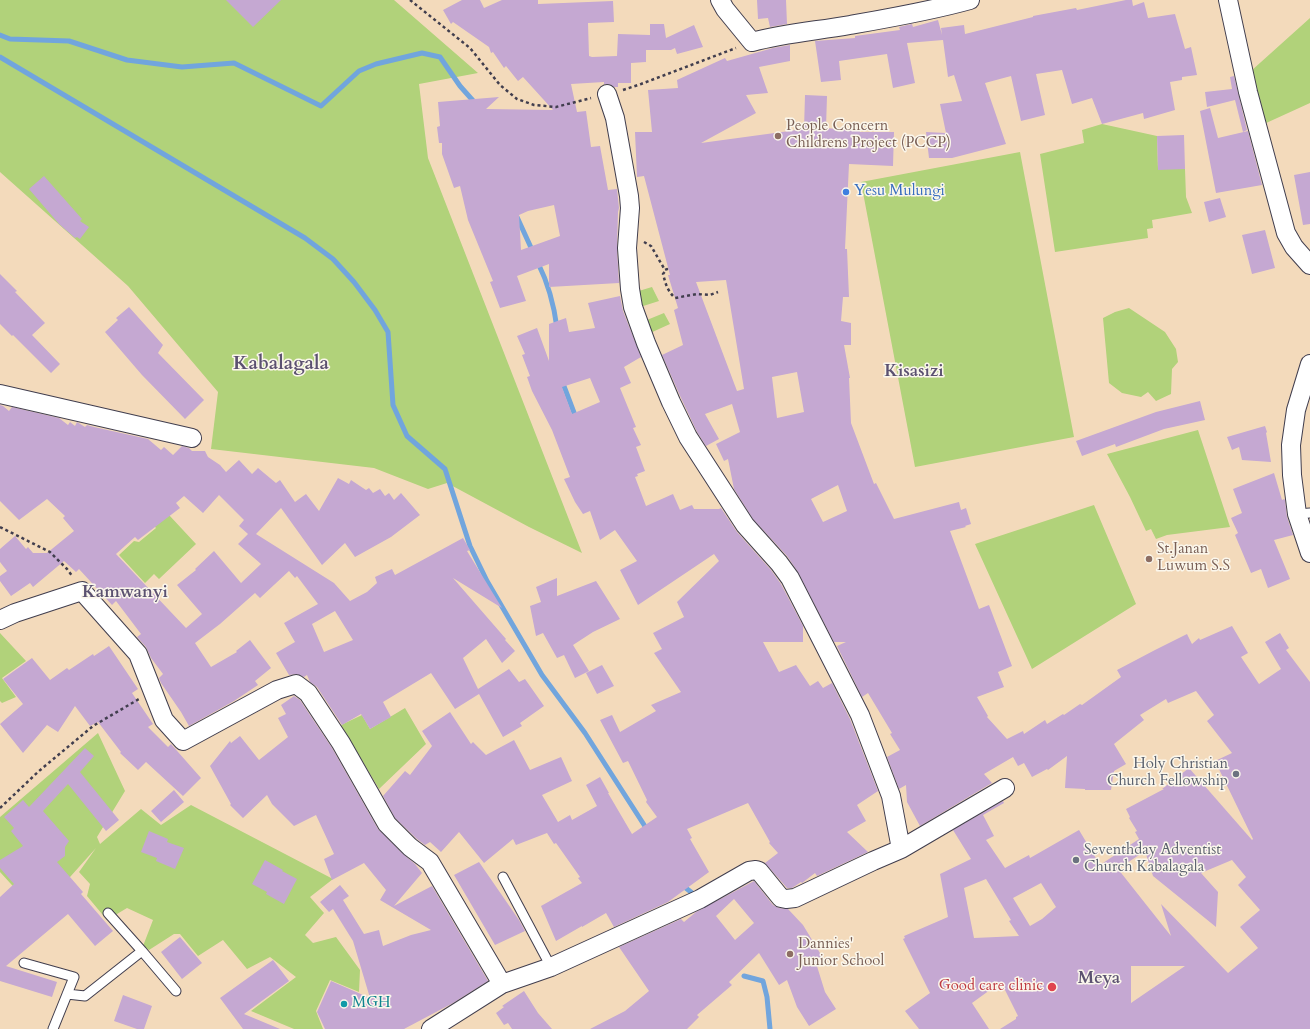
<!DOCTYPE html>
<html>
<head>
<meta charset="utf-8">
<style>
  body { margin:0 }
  canvas { display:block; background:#f3dabb }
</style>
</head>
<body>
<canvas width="1310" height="1029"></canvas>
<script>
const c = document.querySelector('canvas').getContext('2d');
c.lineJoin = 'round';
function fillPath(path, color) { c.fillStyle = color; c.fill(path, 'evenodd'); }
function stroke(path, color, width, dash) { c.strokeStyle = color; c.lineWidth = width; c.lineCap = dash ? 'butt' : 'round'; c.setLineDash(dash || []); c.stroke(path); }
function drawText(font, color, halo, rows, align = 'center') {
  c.font = font + ' Cardo,serif'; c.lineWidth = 3; c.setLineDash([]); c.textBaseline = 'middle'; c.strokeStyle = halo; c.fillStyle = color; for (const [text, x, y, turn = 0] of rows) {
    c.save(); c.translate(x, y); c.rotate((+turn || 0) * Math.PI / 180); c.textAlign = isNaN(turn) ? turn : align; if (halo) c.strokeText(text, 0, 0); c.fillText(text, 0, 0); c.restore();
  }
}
const green = new Path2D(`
  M0,0H394L478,73L419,84L428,158L582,553L529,527L447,483L428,489L374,468L211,449L218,392L128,286L0,172Z
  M1310,18V103L1264,124L1251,71Z
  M1102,124L1157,136L1158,169H1185L1186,197L1192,213L1152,220L1153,228L1147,229L1148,238L1055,252L1040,154L1084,143L1082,130Z
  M1020,152L1074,437L915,467L861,182Z
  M652,287L659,301L637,308L632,293Z
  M1129,308L1165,332L1176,349L1178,362L1172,369L1171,394L1156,401L1148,392L1141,397L1122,393L1109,383L1103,318L1115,312Z
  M664,313L670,324L648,334L642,322Z
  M1198,430L1230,527L1167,535L1156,539L1151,529L1146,531L1130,497L1107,454Z
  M156,501L196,544L159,579L154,574L145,583L119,555L134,541L139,542L156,528L142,512Z
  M1094,505L1136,604L1032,669L975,544Z
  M0,633L26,661L2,678L16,697L2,703L0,701Z
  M405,708L426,744L379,789L341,725L362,715L370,729Z
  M98,733L125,791L97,837L100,844L141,809L161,825L191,805L333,879L310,897L324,913L305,935L313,943L336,937L360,970L359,992L330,980L316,1011L323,1029H294L251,1011L296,977L270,957L247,969L223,940L198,956L180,934H174L149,950L143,946L153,920L127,908L107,920L87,896L90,884L79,872L96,848L53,896L31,906L0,872V817Z`);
const stream = new Path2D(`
  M0,35L10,39L69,41L127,60L182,67L234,63L321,106L359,71L376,64L422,53L440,57L460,86L476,104
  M0,57L305,238L333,259L354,282L375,310L388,332L393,405L407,436L445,469L470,546L487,581L542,675L585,733L648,831
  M517,217L533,252
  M538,263C548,283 554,305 557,328
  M562,381L576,418
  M682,885L696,896
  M744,976L763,981L767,997L770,1029`);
const building = new Path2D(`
  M226,0H281L253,27Z
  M462,0H480L484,8L502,0H538V4L613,1L614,22L588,23L589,56L592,57L617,56L618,34L650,35V24H664L666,38L694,25L703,47L677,54L675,48L671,50H646V62L631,63V83H618V87H614L609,84H604V82L571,84L577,112L586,111L591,147L600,146L608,190L617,189L619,208L618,212L617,249L619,283L549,287V264L517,276L526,301L500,308L490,282L493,281L468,220L460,186L454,188L442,154V143H439L437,127L440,126L438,102L499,97L486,109L553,110L523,77L518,81L506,66L504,68L493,52L491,53L489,47L453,22L451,24L443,10ZM554,205L560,236L521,250L519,215L528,211Z
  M757,0H786L787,24L770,27L768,18L758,19Z
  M1126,0H1132L1133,6L1144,2L1148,18L1175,14L1185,49L1191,47L1197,75L1182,77V80L1170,82L1175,110L1144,119L1143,113L1102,124L1092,98L1072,104L1062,70L1036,74L1045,115L1021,121L1011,76L985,83L1006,144L952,158H929L926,132L946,133L940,104L962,101L954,75L948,77L943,40L907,43L915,83L893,88L887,54L839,61L841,80L821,82L815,41L855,38V36L900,30L899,27L912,24L913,27L938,20L942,35L941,28L964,25L965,34L1033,17V16L1076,8L1077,10Z
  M790,45V61L759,67L768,93L746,95L756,113L701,143L804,129L805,95L827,96L826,128L860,131V132H894L893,166L849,164L845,249H847L849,297H843L841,321L851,323V345H844L850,378H849L851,423L874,484L876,483L894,519L959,502L961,510L966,508L971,524L965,526L966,527L950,531L979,609L989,605L1012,666L998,672L1004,687L977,697L988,716L987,717L1007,739L1023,731L1024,734L1045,720L1047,724L1063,714L1064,715L1080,704L1082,705L1121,677L1117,670L1155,650L1187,634L1192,644L1199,638L1200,640L1232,626L1248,653L1241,657L1259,684L1281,669L1265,642L1280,633L1289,648L1286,650L1310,682V1029H1000L1016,1019V1017L1018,1016L1001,982L972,1003L989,1029H919L905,1011L930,993L903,939L905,938L904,936L948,917L940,874L971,859L953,830L1003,801L1004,803L983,815L994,836L986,840L1005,868L1029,855L1030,858L1079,830L1100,865L1139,839L1135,832L1137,831L1129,818L1130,817L1126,809L1164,789H1162L1189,768L1252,840L1253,839L1215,761L1232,753L1207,721L1214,715L1196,691L1168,703L1166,699L1140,715L1144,720L1114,744L1126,764L1114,771L1111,790H1085V789L1065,788L1067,756L1048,770L1047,769L1032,777L1024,763L1018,766L1013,757L984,774L992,783L920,826L907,802L906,785L899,789L887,757L900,750L890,734L892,733L868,693L862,697L837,646L846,642H834L798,572L787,556L753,519L734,489L728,459L724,461L716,444L740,432L732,404L705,414L719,439L706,446L697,432L681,398L662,355L683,345L674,310L678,308L668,275H670L644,176L637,177L635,132H652L648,90L678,88L677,80L725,58L727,61L773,48ZM726,280L744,389L737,391L696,282ZM797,372L804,412L777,418L772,377ZM838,485L847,511L823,522L811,499ZM1145,851L1153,876L1216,927L1218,892L1201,873L1232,860L1246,877L1238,885L1260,910L1240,927L1258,948L1228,973L1161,904L1171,936L1118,869ZM986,879L1011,920L1009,921L1019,936L974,938L964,888ZM1041,883L1056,907L1042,919L1030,926L1013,898ZM1131,966H1185L1131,1003Z
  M1234,76L1247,130L1243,132L1235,100L1207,107L1205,92L1232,89L1230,77Z
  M1210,108L1218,138L1248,131L1262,185L1216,193L1200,111Z
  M1184,135L1185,169L1158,170L1157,136Z
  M1310,172V224L1303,225L1294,175Z
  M44,176L82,219L80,221L89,227L80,239L77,237L75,238L59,224L29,189Z
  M1220,198L1226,217L1209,222L1204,202Z
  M1265,230L1275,268L1252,274L1242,235Z
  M0,274L17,291L15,292L45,323L32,335L60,364L51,373L13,335L12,336L0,324Z
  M620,296L623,311L641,357L624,367L631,383L620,388L636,427L633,428L641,445L636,447L645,471L637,474L638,476L635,477L646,506L673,494L680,510L692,505L694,509H719L721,508L737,532L771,570L781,584L803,626V642H763L779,672L796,665L810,686L818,681L823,688L832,683L850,719L878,791L857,805L866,821L847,832L868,852L817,876L815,873L802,883L801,882L792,888H787L765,863L778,853L769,843L770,842L748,803L687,829L692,838L690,839L709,872L668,902L614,927L606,913L582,927V926L556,941L541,906L582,883L578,878L580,877L556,843L554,844L547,833L516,845L513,839L484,863L459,832L441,852L430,842L425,845L417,839L395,818L383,796L405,771L410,775L432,746L422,731L450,712L471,744L473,742L486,755L514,740L530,770L561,757L572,781L542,795L558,822L570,815L572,820L597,806L586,785L600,777L609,793H608L632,834L657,817L646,802L647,800L628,761L623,763L600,720L612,715L620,732L656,711L651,705L681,692L654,653L662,649L653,633L684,617L677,602L719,561L714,554L638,605L620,570L637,561L615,530L600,540L590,511L583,514L575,502L564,479L570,477L552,430L532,391L527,377L530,376L522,355L525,354L517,336L537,328L549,361V324L566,318L569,332L595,328L588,303ZM590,378L600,402L572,414L562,387Z
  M129,307L163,345L158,353L204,400L185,419L142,375L105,332L118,320L116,318Z
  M1200,401L1205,420L1164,429L1116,447L1115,444L1082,456L1076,441L1156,412Z
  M0,405L3,406L9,411L12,407L59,418L68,425L70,422L75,426L77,422L85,427L87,425L94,427L148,439L161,450L164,447L173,455L182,446L189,448L192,451H205L208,457L220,465L226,472L239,460L252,474L258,468L276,483L280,480L295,502L306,494L319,511L338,478L349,484L351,480L366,490L369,488L373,493L380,489L385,496L389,493L394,500L401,493L420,515L391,537L355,557L345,543L322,565L281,508L256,534L334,583L350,601L367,592L377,583L375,577L392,569L395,575L463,538L470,550L467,551L502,608L453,578L506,639L505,640L515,651L502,663L486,639L463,658L478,689L509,669L519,682L525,679L544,706L520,723L522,726L503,737L479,694L455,709L431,673L383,702L391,717L370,729L361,714L342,725L317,687L310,682L307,675L304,677L297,674L289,675L276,653L295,642L284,623L318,604L297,576L295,578L289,571L260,598L255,593L220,624L195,643L211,667L237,652L236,651L250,640L271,668L255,681L258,685L234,701L189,726L181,712L161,683L159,678L163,674L151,658L146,647L137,637L141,634L116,601L112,605L79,569L76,572L64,561L33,587L30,583L11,596L0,581V576L7,571L0,562V549L15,536L26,549L28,547L33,553H47L74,531L63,518L65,516L47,499L19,520L0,501ZM219,495L244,520L239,526L248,534L238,544L261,564L241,583L214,551L195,569L196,570L177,585L202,614L186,628L116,554L135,537L138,540L180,508L176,503L184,496L203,513ZM335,611L353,640L324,652L312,624Z
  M1265,426L1267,432L1266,433L1271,462L1242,460L1239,447L1232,450L1227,437Z
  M1274,473L1282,500L1284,499L1285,500L1287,517L1293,535L1274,540L1290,579L1268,588L1261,569L1251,573L1235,535L1238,533L1231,518L1242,513L1233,489Z
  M557,578V596L596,581L620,619L593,632L573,645L589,671L575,678L564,655L557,658L543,633L536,636L530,606L541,602L536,587Z
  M109,646L138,689L132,693L153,724L148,727L168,747L171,744L201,778L183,796L146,762L138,770L120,753L121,752L98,722L90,726L75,706L58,732L47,725L23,753L0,724L23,704L3,679L32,658L50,680L67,668L69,670L93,654L94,656Z
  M602,665L614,686L597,694L586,673Z
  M294,696L300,700L332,748L378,829L403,854L415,864L422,873L394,906L432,886L488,981L453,1003L404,1029H325L317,1012L331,981L370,998L353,941L333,909L329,912L320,902L340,885L349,896L343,900L364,934L379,930L383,946L411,935L431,930L380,900L386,890L364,863L332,880L324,859L334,854L316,815L294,826L272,804L267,795L243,818L230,805L231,804L210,766L230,741L231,743L240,736L259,760L288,737L278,718L286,714L281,705Z
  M85,748L94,756L80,772L119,820L106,831L68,784L43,811L69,841L65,847V856L57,862L83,892L81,894L113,931L95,946L68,914L6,966L57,982L52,997L0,981V897L14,884L0,868V860L23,846L11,831L14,828L4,817L23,800L29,807Z
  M174,790L184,802L161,822L151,811Z
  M149,831L168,839L167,842L184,848L175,869L156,861L157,858L141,852Z
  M265,860L283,870L282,871L297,879L284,904L266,894L267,892L252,884Z
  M479,862L519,920L525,931L495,945L454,875Z
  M754,881L773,905L779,908L788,909L803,925L823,958L816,963L825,992L836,1009L809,1026L797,1007L787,980L779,985L759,953L729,982L732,985L697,1015L699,1017L687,1029H590L625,1011L649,991L619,947L681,919L684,922L696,912ZM734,899L754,923L735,940L716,916Z
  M180,937L202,963L182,979L161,952Z
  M273,960L289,981L244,1014L280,1029H243L220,998Z
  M524,991L538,1013L552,1029H512L508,1023L504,1025L496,1013L504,1007L502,1006Z
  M123,995L152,1006L144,1029H137L114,1021Z`);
const path = new Path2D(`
  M410,0L470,48L500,85L517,99L534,105L556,107L591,98
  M623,90L641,84L736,48
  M644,242L651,246L665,270L667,269L663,274C666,285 667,290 675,298L697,294L710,295L718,292
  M0,527L50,552L67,569L73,577
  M0,808L39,771L93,726L139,699`);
const lane = new Path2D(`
  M1297,514L1310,513
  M503,877L551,967
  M108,913L142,951
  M24,963L74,977L53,1029
  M67,994L85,996L142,951L176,991`);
const street = new Path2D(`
  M720,0L725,9L752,42C785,33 816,31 850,25C890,18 931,11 970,0
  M1228,0L1248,92L1286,233L1294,247L1310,265
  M1310,364L1296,410L1291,445L1292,475L1297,514L1310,553
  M0,394L192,438
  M0,620L15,613L82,591L138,654L164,720L183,741L277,690L296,684L308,693L341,743L387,824L410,847L430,862L502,984
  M901,849L1005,788
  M431,1029L502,984L551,967L700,899L749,871L756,870L759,871L781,898L786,899L795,898L873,861L901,849L891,796L860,715L790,578L779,563L745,525L688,437L671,402L646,343L633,307L630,289L627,248L630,208L629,196L615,118L607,94`);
const markers = [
  [778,136,4,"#8d6e63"],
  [846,192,4,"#3f7fe0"],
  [1149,559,4,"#8d6e63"],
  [1236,774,4,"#6b7280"],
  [1076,860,4,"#6b7280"],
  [790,954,4,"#8d6e63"],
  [1052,987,5,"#e0444e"],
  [344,1004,4,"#0f9aa8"]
];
const educationNames = [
  ["People Concern",786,127],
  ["Childrens Project (PCCP)",786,144],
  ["St.Janan",1157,550],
  ["Luwum S.S",1157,567],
  ["Dannies'",798,945],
  ["Junior School",798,962]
];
const shopNames = [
  ["Yesu Mulungi",854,192]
];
const worshipNames = [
  ["Holy Christian",1228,765],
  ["Church Fellowship",1228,782],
  ["Seventhday Adventist",1084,851,"left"],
  ["Church Kabalagala",1084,868,"left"]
];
const healthNames = [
  ["Good care clinic",1043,987]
];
const cultureNames = [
  ["MGH",352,1004]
];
const quarterNames = [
  ["Kisasizi",914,372],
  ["Kamwanyi",125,593],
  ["Meya",1099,979]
];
const districtNames = [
  ["Kabalagala",281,365]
];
fillPath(green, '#b1d27a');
stroke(stream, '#71a5dd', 5);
fillPath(building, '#c5a8d2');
stroke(lane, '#413e4e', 11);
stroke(street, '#413e4e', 20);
stroke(path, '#413e4e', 2.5, [3, 3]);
stroke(lane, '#fff', 9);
stroke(street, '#fff', 18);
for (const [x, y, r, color] of markers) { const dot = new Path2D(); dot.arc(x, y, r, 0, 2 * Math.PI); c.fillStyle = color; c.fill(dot); stroke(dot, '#fbf7ec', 1.5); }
drawText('15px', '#785e54', '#fbf7ec', educationNames, 'left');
drawText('15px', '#366cbe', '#fbf7ec', shopNames, 'left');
drawText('15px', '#5b616d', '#fbf7ec', worshipNames, 'right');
drawText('15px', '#be3a42', '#fbf7ec', healthNames, 'right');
drawText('15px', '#0d838f', '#fbf7ec', cultureNames, 'left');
drawText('bold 17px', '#5b5170', '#fbf7ec', quarterNames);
drawText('bold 19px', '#5b5170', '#fbf7ec', districtNames);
</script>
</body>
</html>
